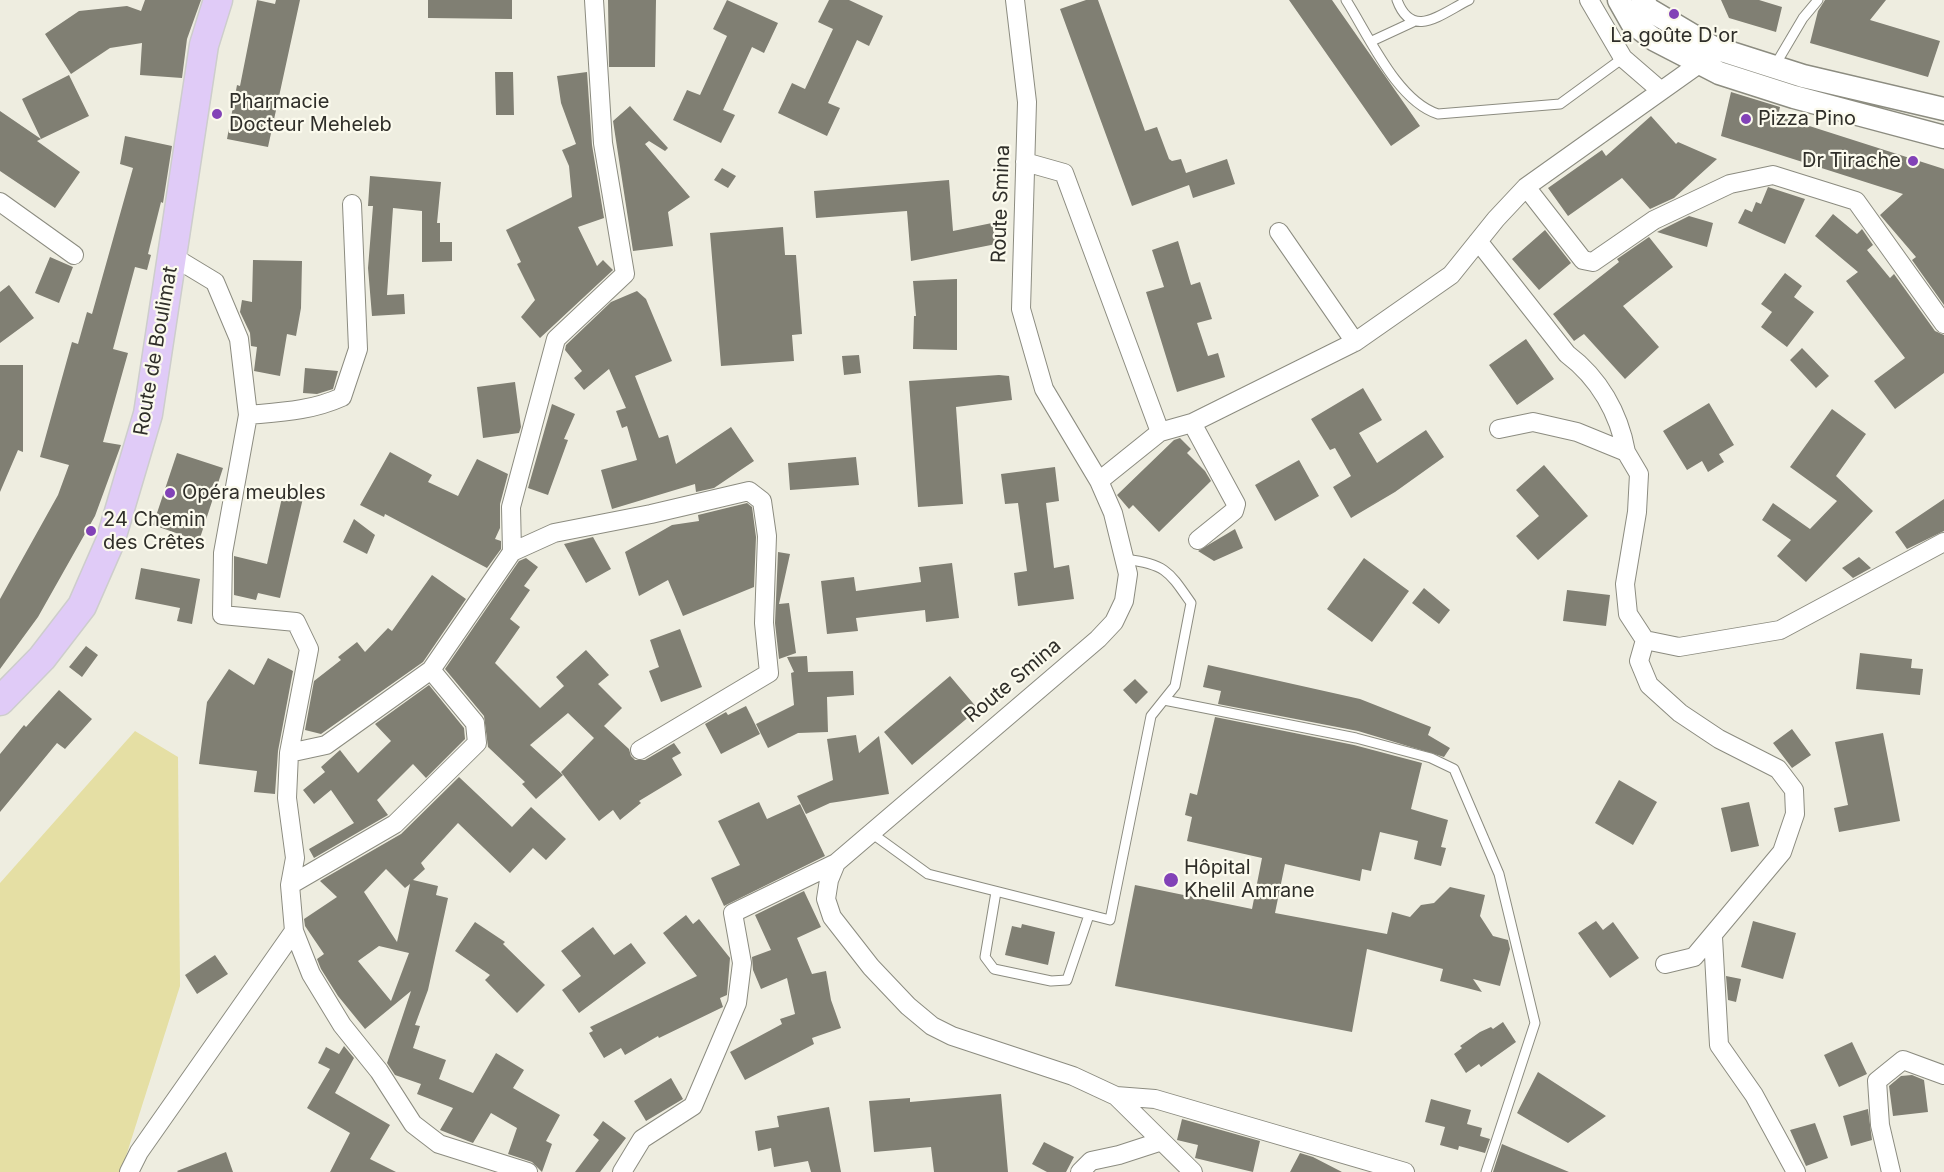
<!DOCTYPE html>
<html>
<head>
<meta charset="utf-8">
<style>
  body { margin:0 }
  canvas { display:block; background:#eeede0 }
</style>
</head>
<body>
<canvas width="1944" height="1172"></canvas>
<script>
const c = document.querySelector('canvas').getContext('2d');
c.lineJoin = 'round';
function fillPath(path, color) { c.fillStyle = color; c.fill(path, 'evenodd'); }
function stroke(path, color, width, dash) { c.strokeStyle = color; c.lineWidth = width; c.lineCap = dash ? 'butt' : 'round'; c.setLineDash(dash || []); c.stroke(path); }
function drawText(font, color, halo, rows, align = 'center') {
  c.font = font + ' Inter,sans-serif'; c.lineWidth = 4.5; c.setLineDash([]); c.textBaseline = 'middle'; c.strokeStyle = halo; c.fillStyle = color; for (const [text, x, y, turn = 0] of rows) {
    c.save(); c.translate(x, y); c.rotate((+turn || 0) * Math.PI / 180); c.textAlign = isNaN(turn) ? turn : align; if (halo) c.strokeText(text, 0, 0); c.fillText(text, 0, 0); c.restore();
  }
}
const green = new Path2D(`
  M135,731L178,757L180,986L121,1172H0V883Z`);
const building = new Path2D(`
  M145,0H201L187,39L182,78L140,75L142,43L110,48L71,74L45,34L79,11L127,6L141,11Z
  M257,0L275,4L276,0H300L268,147L227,139L237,85L240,86Z
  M428,0H512V19L428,18Z
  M608,0H656L655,67H609Z
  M727,0L778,23L764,53L752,47L723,110L735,115L721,143L673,120L687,90L700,95L727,36L713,29Z
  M829,0H849L883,16L869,46L857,40L828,103L840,108L827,136L778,113L792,83L805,89L833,29L818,22Z
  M1086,0H1098L1145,131L1157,127L1169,159L1172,161L1181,159L1186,173L1227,159L1235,184L1193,198L1189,185L1132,206L1060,9Z
  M1289,0H1332L1420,126L1391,146Z
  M1721,0H1759L1782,7L1776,32L1729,18Z
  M1825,0H1886L1870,20L1940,41L1928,77L1810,43L1818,11Z
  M495,72H513L514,115H496Z
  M587,72L592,145L604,218L578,227L597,266L603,260L613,270L540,338L521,317L535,300L517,264L521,262L506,230L572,197L569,166L562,150L576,144L561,103L557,76Z
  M69,75L89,116L41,139L22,99Z
  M1731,92L1780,107L1778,116L1944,169V305L1912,260L1916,257L1880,215L1903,194L1721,136Z
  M630,106L668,148L665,151L649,141L645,144L690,197L668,212L673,246L633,251L613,121Z
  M0,111L41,139L37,141L80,172L55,208L0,171Z
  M1651,116L1676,144L1678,142L1717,159L1674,198L1650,209L1622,178L1568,216L1548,188L1602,150L1606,156Z
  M125,136L172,146L163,203L161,202L148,254L151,255L147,270L135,267L113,349L128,353L103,442L121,445L95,516L38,617L0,669V599L58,495L69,465L40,457L72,342L78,344L87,312L92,314L133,168L120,164Z
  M722,168L736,176L728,188L714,180Z
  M370,176L441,182L437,223H440V242H452V261L422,262V211L393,208L387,295L404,294L405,314L372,316L368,268L373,206H368Z
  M949,180L953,231L992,223L996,244L911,261L907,211L816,218L814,191Z
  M1768,187L1805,199L1785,244L1738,223L1745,209L1752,212L1756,202L1761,204Z
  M1833,214L1857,234L1862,229L1873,245L1867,250L1890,278L1894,274L1935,331L1944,335V373L1895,409L1874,381L1905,358L1846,281L1858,272L1815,236Z
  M1689,216L1713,223L1707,247L1657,232Z
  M783,227L785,255H796L802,334L792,335L794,361L721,366L710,233Z
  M1545,230L1571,263L1539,290L1512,259Z
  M1649,237L1673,267L1623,306L1659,347L1625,379L1584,334L1574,341L1553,314L1619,262L1617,259Z
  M1178,241L1191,285L1200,282L1212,319L1197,323L1208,356L1218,353L1225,377L1177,392L1146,292L1164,287L1152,250Z
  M50,257L73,267L59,303L35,293Z
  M253,260L302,261L301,308L296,336L287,334L280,376L254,371L257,347L251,346L250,333L240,312L242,300L252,302Z
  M1785,273L1802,286L1794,297L1814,312L1787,347L1761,327L1772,312L1761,304Z
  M957,279V350L913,349L914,316H916L913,281Z
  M9,285L34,318L0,343V292Z
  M637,291L646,299L672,361L635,376L659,438L668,435L676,464L731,427L754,461L714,488L696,492L695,484L612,509L601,470L637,460L627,426L622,428L616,411L626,408L609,369L584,390L574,378L582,371L565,350L566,345L611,302Z
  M1526,339L1554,379L1517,405L1489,365Z
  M1802,348L1829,376L1816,388L1790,360Z
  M859,355L861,373L844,375L842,356Z
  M0,365H23V452L18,450L0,492Z
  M305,368L338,371L333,389L317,394L303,393Z
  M999,375L1009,376L1012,400L956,407L963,504L918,507L909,381Z
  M515,382L521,427L519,433L483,438L477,387Z
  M1363,388L1382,420L1359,433L1377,463L1426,430L1444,457L1395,492L1351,518L1333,487L1351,476L1335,448L1330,450L1311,419Z
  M1709,403L1734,445L1719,454L1724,462L1708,472L1702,461L1687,470L1663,431Z
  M552,404L575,414L564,439L568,440L548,495L528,488Z
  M1832,409L1866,434L1836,476L1873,511L1806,582L1777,556L1791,540L1762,520L1773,503L1810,529L1837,501L1790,467Z
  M1180,438L1191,449L1187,453L1205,471L1211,481L1159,532L1133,505L1129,509L1117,495L1174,440Z
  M390,452L432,475L428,482L458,496L477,459L508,474L500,504V528L495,539L501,541V549L487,568L385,514L384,517L360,505Z
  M177,453L223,468L199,541L153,525Z
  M856,457L859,485L790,490L788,463Z
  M1299,460L1319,496L1275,521L1255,485Z
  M1544,465L1588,516L1538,560L1516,536L1539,516L1516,490Z
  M1055,467L1059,501L1046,503L1054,568L1069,565L1074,599L1018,606L1014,573L1027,571L1018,503L1005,504L1001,474Z
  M283,493L303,498L280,598L258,593L256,600L234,595V556L267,564Z
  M1944,499V531L1907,549L1895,532Z
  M747,503L752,507L756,537L754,587L683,616L668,580L639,596L625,552L672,525L699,521L698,515Z
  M354,519L375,535L367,554L343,542Z
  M1235,529L1243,548L1214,561L1198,551Z
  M593,537L611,569L586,583L564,544Z
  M778,552L790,554L779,604L789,603L796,653L779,659L775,623Z
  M1859,557L1871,568L1853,578L1842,568Z
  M526,558L538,567L524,586L530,590L510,619L520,627L495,663L540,708L564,686L556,677L586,650L609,675L598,684L622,708L604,726L629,749L631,756L635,760H645L674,743L681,753L672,758L682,775L639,801L641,803L620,820L613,810L599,821L561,772L594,738L568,713L530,745L563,775L536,799L522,784L525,782L488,747L484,716L445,669L519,561Z
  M1364,558L1409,591L1372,642L1327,609Z
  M952,563L959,618L926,622L925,610L856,618L858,631L827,634L821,581L854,577L856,591L921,582L919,567Z
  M141,568L200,579L192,624L177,621L180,608L135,599Z
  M432,575L466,599L423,662L321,734L305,730L314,681L341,660L338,657L357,642L365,652L388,628L392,631Z
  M1424,588L1450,610L1439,624L1412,603Z
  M1567,590L1610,595L1606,626L1563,621Z
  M680,629L702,687L661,702L649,671L659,667L650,640Z
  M86,646L98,655L82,677L69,667Z
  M1860,653L1912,659L1911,668L1923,669L1920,695L1856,689Z
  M807,656L808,672L853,671L854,695L827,697L828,732L798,733L768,748L756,724L794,705L791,673L794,672L787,657Z
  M268,658L293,671L278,751L275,794L254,792L257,771L199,764L207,702L229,669L254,685Z
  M1208,665L1360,699L1431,727L1428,735L1450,748L1444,757L1358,731L1218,704L1221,691L1203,687Z
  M950,676L978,709L912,765L884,732Z
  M1135,679L1148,692L1136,704L1123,690Z
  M429,685L464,728L465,739L426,778L413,764L377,800L388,815L314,858L309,849L354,823L331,790L314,804L303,790L325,772L321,767L340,750L358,773L391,741L375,724Z
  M59,690L92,719L65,749L57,743L0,812V754L24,725L26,727Z
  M746,706L760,734L721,754L705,724L726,712L728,715Z
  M1215,717L1354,745L1422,763L1411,809L1448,820L1441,847L1446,848L1441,866L1414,859L1418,841L1380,832L1371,871L1362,869L1360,881L1285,864L1275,913L1387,934L1392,912L1410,917L1421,905L1434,903L1450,887L1485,895L1480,916L1493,936L1508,940L1510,949L1500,986L1473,979L1482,992L1440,981L1443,969L1367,949L1352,1032L1115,986L1135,885L1252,909L1262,858L1187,841L1192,817L1185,815L1190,793L1197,795Z
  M1792,729L1811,755L1792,768L1773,743Z
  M1883,733L1900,821L1839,832L1834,808L1848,805L1835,742Z
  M856,735L859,753L879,736L889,794L830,803L806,814L797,796L833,780L827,739Z
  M459,777L512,827L531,807L566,839L546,860L533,848L510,873L458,823L421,863L425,869L413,880L438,886L436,895L448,898L428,990L415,1025L420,1026L413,1048L446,1060L439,1079L473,1093L496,1053L524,1070L513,1088L560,1115L546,1141L552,1144L542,1172L532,1162L508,1154L517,1128L491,1113L473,1143L440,1130L453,1108L417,1094L421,1084L395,1075L387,1063L411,991L365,1029L338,996L321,969L317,959L324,954L305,926L304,919L337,897L320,881L323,879L401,834ZM386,869L405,888L410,884L397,942L364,892ZM379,946L409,953L391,1001L358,961Z
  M1619,780L1657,802L1633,845L1595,823Z
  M759,802L767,819L800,804L825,856L724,906L711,878L740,865L718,821Z
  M1749,802L1759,846L1731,852L1721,808Z
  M804,891L821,927L797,938L812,974L826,971L831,1000L841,1028L812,1038L814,1044L745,1080L730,1052L782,1024L780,1019L795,1014L787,978L761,989L753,970L752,957L771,950L755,915Z
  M686,915L693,924L699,919L730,958L727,995L720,998L723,1007L659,1038L658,1036L625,1055L621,1048L604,1058L589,1033L593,1031L590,1027L697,976L663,933Z
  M1596,921L1603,930L1613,922L1639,958L1610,978L1578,933Z
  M1753,921L1796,933L1783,979L1741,967Z
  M475,922L505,942L503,944L545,985L517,1013L485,980L490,975L455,951Z
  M1022,924L1055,932L1048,965L1005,955L1012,926L1021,928Z
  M593,927L614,955L631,943L646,963L579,1013L562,990L581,976L561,951Z
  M215,955L228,974L197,994L185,975Z
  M1726,976L1741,979L1736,1002L1728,1000Z
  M1503,1022L1516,1042L1481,1067L1479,1064L1466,1073L1454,1054L1462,1048L1460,1046L1480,1032L1491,1027L1493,1029Z
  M1852,1042L1867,1074L1839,1087L1824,1055Z
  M344,1046L354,1058L335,1093L390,1125L370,1159L396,1172H330L350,1133L307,1108L330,1069L318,1063L326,1047L339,1054Z
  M1538,1072L1606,1116L1568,1143L1517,1113Z
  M1912,1075L1924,1080L1928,1112L1893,1116L1889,1086L1901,1076Z
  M671,1078L683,1099L646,1121L634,1101Z
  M1001,1094L1008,1172H934L931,1147L874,1152L869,1101L910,1098V1102Z
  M1431,1099L1471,1110L1467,1124L1482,1128L1480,1136L1490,1139L1485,1153L1459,1146L1458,1150L1440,1145L1445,1127L1425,1122Z
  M829,1107L841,1172H811L808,1161L774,1167L771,1148L758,1151L755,1131L779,1127L777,1116Z
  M1868,1109L1872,1140L1851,1146L1843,1116Z
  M1182,1119L1260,1141L1253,1172L1195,1158L1198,1145L1177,1140Z
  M603,1121L626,1138L600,1172H575L599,1140L593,1135Z
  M1815,1123L1828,1158L1806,1166L1790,1130Z
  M1044,1142L1074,1157L1066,1172H1047L1032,1164Z
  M1502,1144L1569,1172H1493Z
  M226,1152L233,1172H178L177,1171Z
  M1300,1153L1313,1157L1342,1172H1290Z`);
const service = new Path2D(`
  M1346,0C1369,36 1397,101 1438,114L1560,104L1623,58
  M1397,0C1412,41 1442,13 1469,0
  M1372,41L1413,22
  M1774,67L1803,18L1818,0
  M1164,700L1356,738L1431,758L1454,769L1499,874L1535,1023L1486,1172
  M870,832L928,874L1110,920L1151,716L1175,686L1191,603C1168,570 1166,565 1126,559
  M996,892L985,957L994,969L1051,981L1067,980L1089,915`);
const minor = new Path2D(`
  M1015,0L1027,102L1021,309L1044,389L1099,481L1113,513L1128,574L1124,601L1114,622L1098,639L836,863L829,880L826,899L832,917L871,967L908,1006L932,1026L952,1036L1073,1076L1116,1096L1193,1172
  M1589,0L1623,58L1660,90
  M1025,162L1064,173L1160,432
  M1526,187L1583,260L1593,262L1654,220L1730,184L1773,175L1856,201L1944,324
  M0,202L74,255
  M1279,232L1355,342
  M1478,241L1567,354C1599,378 1619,413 1626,452
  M172,256L215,282L239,339L248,415L223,553L222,615L296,622L309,649L289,753L326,745L431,670L512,552L511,507L556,339L625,274L603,143L594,0
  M248,415C281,412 311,411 342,397L358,349L352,204
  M1192,423L1236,504L1234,511L1198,540
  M1499,429L1533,422L1577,432L1626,452L1639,474L1637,512L1625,584L1628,614L1645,640L1679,647L1780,630L1944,542
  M1099,481L1160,432L1192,423L1355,342L1451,275L1496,219L1526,187L1699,64
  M512,552L554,533L651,514L749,491L762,501L767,536L764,623L769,673L640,750
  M1645,640L1639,661L1649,685L1680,713L1719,739L1778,769L1794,790L1795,814L1782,852L1694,957L1665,964
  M289,753L287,798L295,858L290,885L294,931L311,974L342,1025L379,1071L413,1124L439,1144L528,1172
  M290,885L395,824L477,743L475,723L431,670
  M1713,937L1719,1045L1754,1095L1796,1172
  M1116,1096L1155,1099L1405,1172
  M129,1172L139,1152L294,931
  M622,1172L642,1139L693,1106L737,1003L742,963L733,913L836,863
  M1080,1172L1091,1161L1119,1155L1159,1142
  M1891,1172L1880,1125L1877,1081L1903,1060L1944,1075`);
const tertiary = new Path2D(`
  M1619,0L1632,23L1655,40L1719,73L1794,97L1944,137
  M1643,0L1648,9L1712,47L1803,76L1944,109`);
const primary = new Path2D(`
  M0,701L42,658L82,606L110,542L148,414L204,45L218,0`);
const markers = [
  [1674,14,6,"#8242b7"],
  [217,114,6,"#8242b7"],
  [1746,119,6,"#8242b7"],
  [1913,161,6,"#8242b7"],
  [170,493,6,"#8242b7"],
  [91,531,6,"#8242b7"],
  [1171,880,8,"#8242b7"]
];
const poiNames = [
  ["La goûte D'or",1674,36,"center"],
  ["Pharmacie",229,102],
  ["Docteur Meheleb",229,125],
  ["Pizza Pino",1758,119],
  ["Dr Tirache",1901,161,"right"],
  ["Opéra meubles",182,493],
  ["24 Chemin",103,520],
  ["des Crêtes",103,543],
  ["Hôpital",1184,868],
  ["Khelil Amrane",1184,891]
];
const streetNames = [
  ["Route Smina",1001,204,-88],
  ["Route de Boulimat",156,351,-80],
  ["Route Smina",1013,681,-40]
];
fillPath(green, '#e5dfa4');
fillPath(building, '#807f73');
stroke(service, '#8c8c80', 11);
stroke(minor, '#8c8c80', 20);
stroke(tertiary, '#8c8c80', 25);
stroke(primary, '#cdcdcc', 31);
stroke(service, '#fff', 9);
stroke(minor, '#fff', 18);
stroke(tertiary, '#fff', 22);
stroke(primary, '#e0cbf7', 28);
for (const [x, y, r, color] of markers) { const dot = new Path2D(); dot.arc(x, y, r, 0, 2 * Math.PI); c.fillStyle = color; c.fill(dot); stroke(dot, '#fbfaed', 2); }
drawText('20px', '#2f2e29', '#fbfaed', poiNames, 'left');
drawText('20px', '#2f2e29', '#fbfaed', streetNames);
</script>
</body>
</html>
